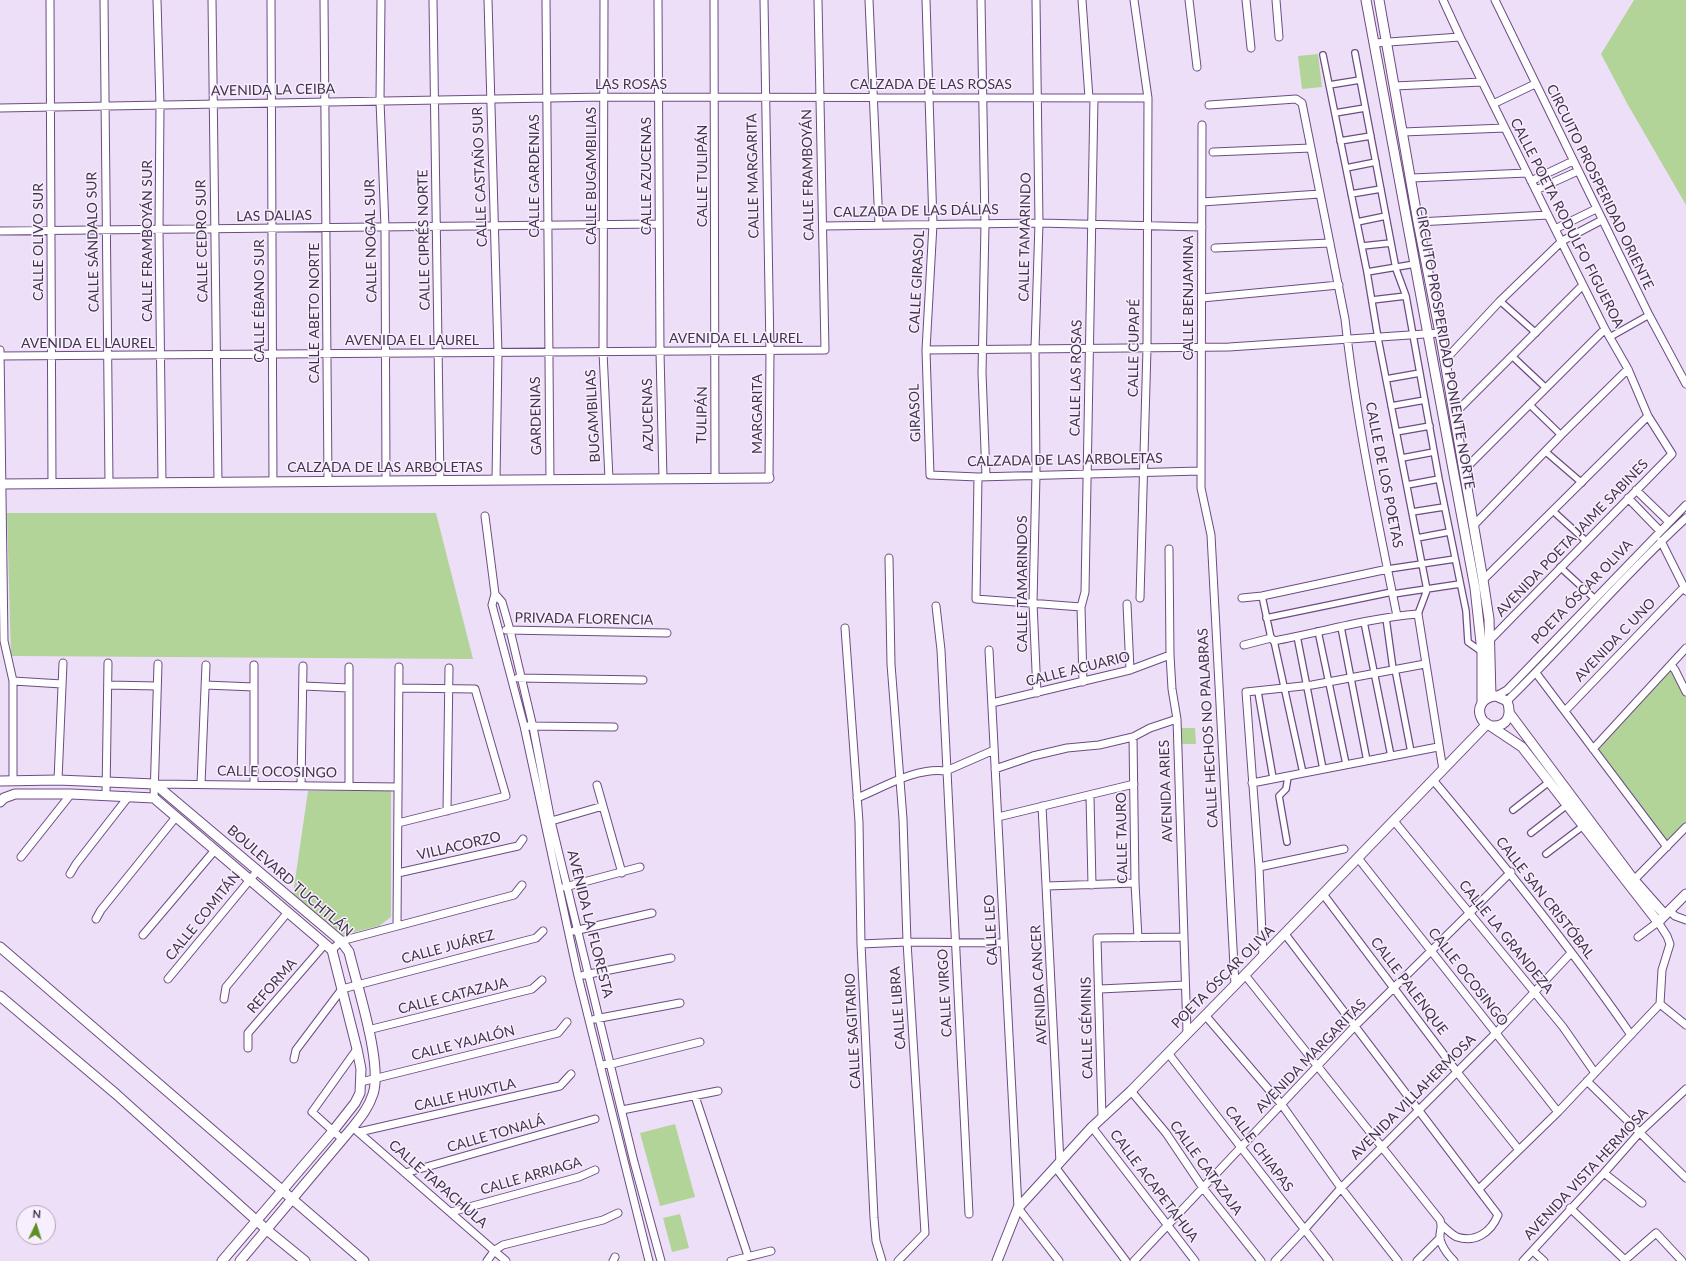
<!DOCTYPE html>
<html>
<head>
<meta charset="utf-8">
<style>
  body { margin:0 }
  #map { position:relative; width:1686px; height:1261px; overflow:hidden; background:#eedff9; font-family:Lato,sans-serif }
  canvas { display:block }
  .north { position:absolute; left:16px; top:1205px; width:40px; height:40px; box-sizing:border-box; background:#f7effd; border:1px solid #afa3b6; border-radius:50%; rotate:4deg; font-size:11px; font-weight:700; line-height:16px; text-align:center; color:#42324c }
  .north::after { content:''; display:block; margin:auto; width:14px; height:18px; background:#5e8f26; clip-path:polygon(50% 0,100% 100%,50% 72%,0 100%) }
</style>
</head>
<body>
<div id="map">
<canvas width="1686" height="1261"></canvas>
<div class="north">N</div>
</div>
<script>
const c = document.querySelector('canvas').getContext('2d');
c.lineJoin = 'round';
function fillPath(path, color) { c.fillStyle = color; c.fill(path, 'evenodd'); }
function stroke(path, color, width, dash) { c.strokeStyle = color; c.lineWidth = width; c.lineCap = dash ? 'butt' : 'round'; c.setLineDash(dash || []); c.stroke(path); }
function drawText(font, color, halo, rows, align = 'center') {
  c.font = font + ' Lato,sans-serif'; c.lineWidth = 3; c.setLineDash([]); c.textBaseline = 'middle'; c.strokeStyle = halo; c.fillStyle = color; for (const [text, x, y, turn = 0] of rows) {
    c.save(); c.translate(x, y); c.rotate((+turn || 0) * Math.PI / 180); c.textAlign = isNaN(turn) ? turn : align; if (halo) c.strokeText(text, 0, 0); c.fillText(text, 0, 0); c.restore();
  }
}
const green = new Path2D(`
  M1634,0H1686V205L1628,105L1601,54Z
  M1318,54L1322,87L1302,89L1298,56Z
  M7,513H436L473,659L11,656Z
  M1670,669L1673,672L1686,698V823L1667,843L1597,749Z
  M1180,728H1195L1196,744H1181Z
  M308,791H391V917L379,926L342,935L293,894Z
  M675,1124L695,1197L660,1206L640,1133Z
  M680,1214L689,1248L672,1252L663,1218Z`);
const pedestrian = new Path2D(`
  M1355,53L1396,269L1406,296L1439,479L1466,611L1468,642L1482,652
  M1323,55L1367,272L1378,338L1427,590L1418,614
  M1329,85L1360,80
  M1335,113L1365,108
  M1340,141L1371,136
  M1346,168L1376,162
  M1351,194L1381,189
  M1357,222L1386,216
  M1362,246L1391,243
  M1367,272L1415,264
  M1372,300L1406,296
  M1500,301L1536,333
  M1610,337L1649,315
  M1512,356L1546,388
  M1386,379L1420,373
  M1529,404L1561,435
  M1391,406L1425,400
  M1396,432L1430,426
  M1546,452L1582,483
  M1402,458L1434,452
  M1407,485L1439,479
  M1553,511L1586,541
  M1412,512L1444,507
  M1417,538L1449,532
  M1560,567L1595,599
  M1388,569L1455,559
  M1393,594L1460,584
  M1262,596L1271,638
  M1266,618L1392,592
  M1386,618L1393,669
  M1364,622L1391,756
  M1341,627L1367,761
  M1318,631L1346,764
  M1297,636L1323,769
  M1274,641L1303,773
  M1395,669L1411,752
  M1258,692L1273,778
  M1513,810L1549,782
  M1531,833L1567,805
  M1287,842L1279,796L1286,789L1288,777
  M1546,854L1583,826`);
const minor = new Path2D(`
  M50,0L52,484
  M104,0L109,483
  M157,0L160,105L159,230L162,483
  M212,0L218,482
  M271,0L273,482
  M324,0L328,481
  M381,0L380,101L385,227L386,481
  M433,0L440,481
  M488,0L498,353L496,480
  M546,0L550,480
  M604,0L603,352L609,479
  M658,0L660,352L663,479
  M714,0L715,478
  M764,0L770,351L769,478
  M869,0L879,225
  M926,0L933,224L926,350L930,475L978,477L1200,471
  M981,0L985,224L982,373L986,476
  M1036,0L1039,223L1035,348L1036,475L1033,603L1037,693
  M1082,0L1089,98
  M1134,0L1148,98L1147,348L1140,598
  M1189,0L1197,67
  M1246,0L1251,48
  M1276,0L1279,37
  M1443,0L1460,37L1548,215L1605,329L1628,369L1648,416L1672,454L1490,640
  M1495,0L1649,315L1686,384
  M1375,43L1460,37
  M1394,86L1482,82
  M1493,104L1535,84
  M1209,105L1296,99L1302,103L1345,319C1356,419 1377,517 1397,616
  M0,108L604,97L1148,98
  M1202,125L1201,488L1211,535L1235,985
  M1403,132L1505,128
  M1213,152L1311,148
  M1412,178L1527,173
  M1531,181L1573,161
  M1536,190L1578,171
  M1202,202L1320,194
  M1418,222L1548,215
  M823,226L1039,223L1202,227
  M1555,229L1596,209
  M0,231L659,224
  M1215,248L1330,243
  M1202,298L1339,285
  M0,350L4,641L13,681V780
  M926,350L1229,347L1440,333
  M0,356L825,350L818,0
  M1445,360L1500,301L1562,241L1602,220
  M1454,414L1583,285
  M1464,470L1605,329
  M978,477L976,599L1081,607
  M1636,490L1669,522
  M1628,498L1660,531
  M485,516L495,594L492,605L524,726L578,976L649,1261
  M1474,525L1561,435L1628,369
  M1661,541L1686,591
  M1169,549L1170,655L1172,689L1177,719L1187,1032
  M889,558L891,664L903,819L907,942L925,1233L898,1261
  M1483,580L1648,416
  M495,594L502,602L510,630L533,727L551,821L634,1162L661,1261
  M1242,598L1262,596L1388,569
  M1127,604L1130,670
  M936,606L941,650L969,1214
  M845,628L859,822L861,944L874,1218L876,1241L882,1261
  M506,630L667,633
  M1244,645L1271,638L1274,641C1322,632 1369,618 1418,614L1443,770
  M989,650L1018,1208L1059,1261
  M1671,665L1675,670L1686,692
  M1536,673L1667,847
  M518,678L643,680
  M13,681L62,684
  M1083,682L1081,607L1085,592L1094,98
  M108,685L157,686
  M205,685L254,687
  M303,686L349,688
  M1496,696L1507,690L1686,505
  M1507,701C1568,642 1623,576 1686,518
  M992,703L1130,670L1170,655
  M1565,711L1684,587
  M528,726L614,727
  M1133,737L1135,883L1138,938
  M1593,749L1686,648
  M995,769L1033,756L1067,748L1099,745L1133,737L1150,728L1177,719
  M58,780L63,663
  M1433,780C1502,862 1570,946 1631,1035
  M1252,783L1438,747
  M155,784L398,787
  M201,784L206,665
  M254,785V665
  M597,785L622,873
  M301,786L303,666
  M349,786V667
  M106,795L108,663
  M1090,796L1092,885
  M154,798L158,664
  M857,798C884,787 916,767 946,771L994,750
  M1042,806L1060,1163
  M447,811L449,668
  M998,817L1134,784
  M1394,821L1563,1027L1595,1073
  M548,822L603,806
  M398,823L506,796L475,689L399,688
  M21,857L71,794
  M1358,858L1558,1112
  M1259,867L1344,849
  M398,873L518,846L523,839
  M70,874L76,864L129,796
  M1634,880L1686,827
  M1047,886L1135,883
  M565,887L640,867
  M1323,894L1457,1072L1519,1150
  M1670,911L1675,916L1686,920
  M96,919L101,910L176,817
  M397,926L399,667
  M574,931L652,913
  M1285,934L1498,1215C1491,1232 1476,1243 1457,1237C1452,1235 1446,1229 1442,1225
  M143,935L215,850
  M861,944L907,942L1004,943
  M332,950L341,941L514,895L522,885
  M1263,957L1259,867L1246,692L1312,685L1425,664
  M584,975L671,958
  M1245,975L1440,1220C1443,1227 1439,1232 1440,1239C1442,1247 1448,1255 1454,1261
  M168,979L258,870
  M1100,989L1185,985
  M224,999L226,987L288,912
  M1660,1004L1686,1025
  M1205,1015L1282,1105L1341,1188L1398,1261
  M595,1019L680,1003
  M368,1030L532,989L542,980
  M248,1048V1033L325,944
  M1168,1053L1329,1261
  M294,1059L296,1050L342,989L536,938L543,931
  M600,1065L612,1064L700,1042
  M1587,1081L1686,1178
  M361,1082L558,1033L567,1022
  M1131,1091L1166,1133L1203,1188L1261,1261
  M695,1096L748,1256
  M622,1110L718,1091
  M1102,1117L1097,938L1183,937
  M1092,1127L1195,1261
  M357,1131L506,1261
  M359,1132L560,1086L571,1074
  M342,1139L312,1112L357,1049
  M1056,1168L1126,1261
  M405,1173L595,1119
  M1604,1173L1642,1203
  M1480,1188L1558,1112L1660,1004L1662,970L1670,944L1667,936L1658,922L1638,937
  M1570,1208L1625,1260L1656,1233L1682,1261
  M451,1212L579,1177L595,1170
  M1533,1251L1544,1261
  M487,1261L495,1250L503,1245L603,1220L618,1213
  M613,1261L615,1257
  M731,1261L771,1251
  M1134,1261L1354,1027L1511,872
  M1275,1261L1304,1230L1341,1188L1496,1033L1571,953
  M1417,1261L1440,1238
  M1523,1261L1604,1173L1640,1132L1686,1089`);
const tertiary = new Path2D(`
  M1366,0L1475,588L1482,652V702
  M1379,0L1418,222L1440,333L1483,580L1489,619L1491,697
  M0,484L769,478
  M1510,714L1634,880L1665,915
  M1492,726C1508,727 1512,714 1507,701L1496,696C1482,697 1475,709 1483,721L1522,747L1658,922L1686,894
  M0,781L58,780L155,784L341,941L349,952C357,986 383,1064 373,1094C369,1107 361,1117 352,1128L240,1261
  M0,802L4,798L15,794H71L154,798L332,950L357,1049L361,1069L360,1093L355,1103L333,1131L222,1261
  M0,947L364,1261
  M0,996L116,1094L267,1230L305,1261
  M997,1261L1018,1208L1092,1127L1131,1091L1235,985L1487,724`);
const streetNames = [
  ["LAS ROSAS",631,84],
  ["CALZADA DE LAS ROSAS",931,84],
  ["AVENIDA LA CEIBA",273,90,-1],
  ["CALLE FRAMBOYÁN",808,175,-91],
  ["CALLE GARDENIAS",534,176,-90],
  ["CALLE BUGAMBILIAS",591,176,-90],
  ["CALLE AZUCENAS",646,176,-90],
  ["CALLE TULIPÁN",702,176,-90],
  ["CALLE MARGARITA",753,176,-91],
  ["CALLE CASTAÑO SUR",480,177,-92],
  ["CIRCUITO PROSPERIDAD ORIENTE",1600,187,64],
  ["CALZADA DE LAS DÁLIAS",916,211,-1],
  ["LAS DALIAS",274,216,-1],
  ["CALLE POETA RODULFO FIGUEROA",1567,223,63],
  ["CALLE TAMARINDO",1025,237,-89],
  ["CALLE CIPRÉS NORTE",424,240,-91],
  ["CALLE FRAMBOYÁN SUR",147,241,-90],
  ["CALLE CEDRO SUR",202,241,-91],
  ["CALLE NOGAL SUR",371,241,-91],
  ["CALLE OLIVO SUR",38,242,-90],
  ["CALLE SÁNDALO SUR",93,242,-91],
  ["CALLE GIRASOL",917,282,-87],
  ["CALLE BENJAMINA",1188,298,-90],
  ["CALLE ÉBANO SUR",259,301,-90],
  ["CALLE ABETO NORTE",314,313,-90],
  ["AVENIDA EL LAUREL",736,338],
  ["AVENIDA EL LAUREL",412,340],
  ["AVENIDA EL LAUREL",88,343],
  ["CALLE CUPAPÉ",1134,348,-89],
  ["CIRCUITO PROSPERIDAD PONIENTE NORTE",1445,348,80],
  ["CALLE LAS ROSAS",1076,378,-89],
  ["GIRASOL",915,413,-92],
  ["MARGARITA",757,414,-90],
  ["AZUCENAS",648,415,-91],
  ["TULIPÁN",702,415,-89],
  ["GARDENIAS",536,416,-91],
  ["BUGAMBILIAS",593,416,-93],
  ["CALZADA DE LAS ARBOLETAS",1065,460,-1],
  ["CALZADA DE LAS ARBOLETAS",385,467],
  ["CALLE DE LOS POETAS",1384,475,79],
  ["AVENIDA POETA JAIME SABINES",1572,538,-46],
  ["CALLE TAMARINDOS",1022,584,-90],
  ["POETA ÓSCAR OLIVA",1582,592,-46],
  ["PRIVADA FLORENCIA",584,619,1],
  ["AVENIDA C UNO",1615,640,-46],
  ["CALLE ACUARIO",1078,669,-14],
  ["CALLE HECHOS NO PALABRAS",1208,728,-93],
  ["CALLE OCOSINGO",277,772,1],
  ["AVENIDA ARIES",1166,791,-92],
  ["CALLE TAURO",1122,838,-91],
  ["VILLACORZO",459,846,-13],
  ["BOULEVARD TUCHTLÁN",290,881,41],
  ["CALLE SAN CRISTÓBAL",1545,898,52],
  ["CALLE COMITÁN",203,916,-51],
  ["AVENIDA LA FLORESTA",590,924,76],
  ["CALLE LEO",991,930,-93],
  ["CALLE LA GRANDEZA",1506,937,51],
  ["CALLE JUÁREZ",448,947,-15],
  ["POETA ÓSCAR OLIVA",1223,977,-45],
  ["CALLE OCOSINGO",1468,977,52],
  ["AVENIDA CANCER",1039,985,-93],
  ["REFORMA",272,986,-49],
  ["CALLE PALENQUE",1409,986,53],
  ["CALLE VIRGO",945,993,-93],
  ["CALLE CATAZAJA",453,996,-14],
  ["CALLE LIBRA",898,1008,-94],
  ["CALLE GÉMINIS",1087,1028,-91],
  ["CALLE SAGITARIO",853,1031,-93],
  ["CALLE YAJALÓN",463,1043,-14],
  ["AVENIDA MARGARITAS",1311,1056,-46],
  ["CALLE HUIXTLA",465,1095,-13],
  ["AVENIDA VILLAHERMOSA",1413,1097,-45],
  ["CALLE TONALÁ",496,1134,-16],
  ["CALLE CHIAPAS",1259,1149,53],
  ["CALLE CATAZAJA",1206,1168,54],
  ["AVENIDA VISTA HERMOSA",1586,1174,-47],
  ["CALLE ARRIAGA",531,1176,-16],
  ["CALLE TAPACHULA",438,1184,41],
  ["CALLE ACAPETAHUA",1154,1186,53]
];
fillPath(green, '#b3d498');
stroke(pedestrian, '#6e4b84', 8);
stroke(minor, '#6e4b84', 9);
stroke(tertiary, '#6e4b84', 11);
stroke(pedestrian, '#fff', 5.5);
stroke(minor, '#fff', 7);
stroke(tertiary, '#fff', 9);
drawText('14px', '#42324c', '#f7effd', streetNames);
</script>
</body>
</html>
